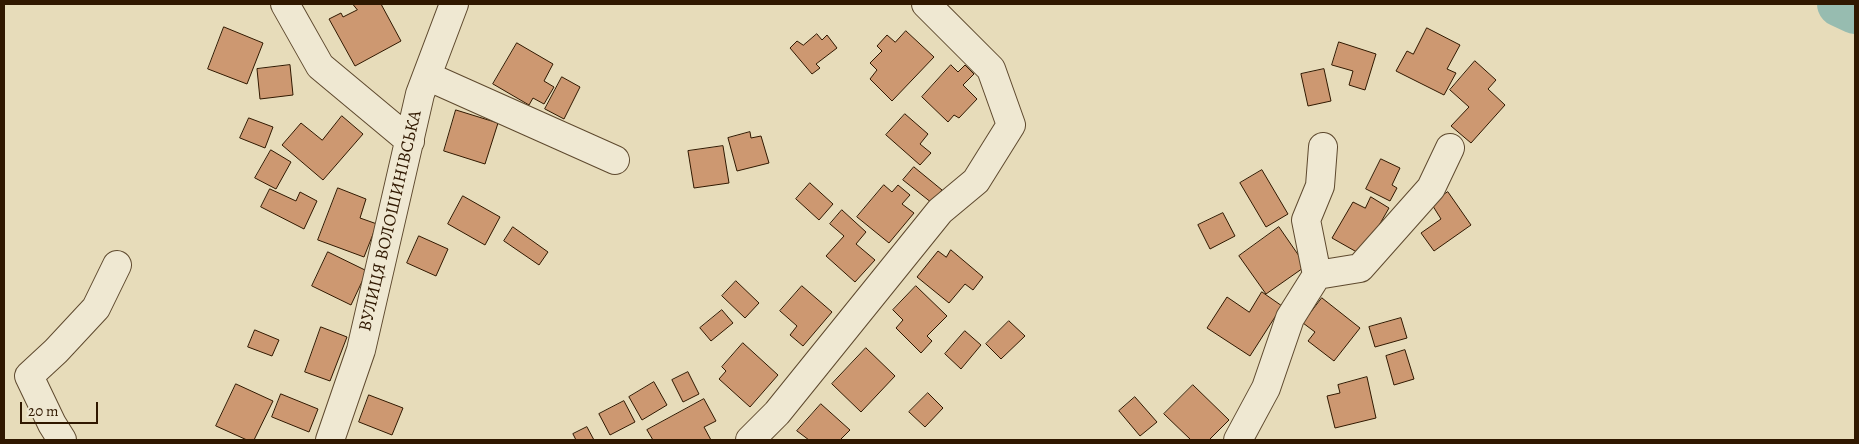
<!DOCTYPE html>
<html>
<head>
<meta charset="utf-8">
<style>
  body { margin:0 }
  #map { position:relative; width:1859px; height:444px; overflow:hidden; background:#e7dcba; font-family:Alegreya,serif }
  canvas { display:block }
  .frame { position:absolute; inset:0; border:5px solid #301800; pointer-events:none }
  .scale { position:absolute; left:20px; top:402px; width:78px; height:22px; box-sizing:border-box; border:2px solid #301800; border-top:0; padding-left:6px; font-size:15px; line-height:18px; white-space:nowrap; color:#301800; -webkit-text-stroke:4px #efe8d2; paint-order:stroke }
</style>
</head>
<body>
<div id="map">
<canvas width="1859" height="444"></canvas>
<div class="frame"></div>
<div class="scale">20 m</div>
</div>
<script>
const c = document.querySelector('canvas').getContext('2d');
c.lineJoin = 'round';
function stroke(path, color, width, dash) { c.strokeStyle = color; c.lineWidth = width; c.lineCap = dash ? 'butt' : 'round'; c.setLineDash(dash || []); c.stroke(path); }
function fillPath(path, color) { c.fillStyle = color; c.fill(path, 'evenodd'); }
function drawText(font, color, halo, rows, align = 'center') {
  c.font = font + ' Alegreya,serif'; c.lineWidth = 4.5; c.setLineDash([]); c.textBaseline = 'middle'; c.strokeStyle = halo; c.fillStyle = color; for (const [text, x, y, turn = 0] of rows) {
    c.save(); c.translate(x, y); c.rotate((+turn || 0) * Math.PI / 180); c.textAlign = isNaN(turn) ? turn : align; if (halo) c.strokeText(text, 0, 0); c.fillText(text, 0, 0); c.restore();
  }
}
const river = new Path2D(`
  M1840,4L1855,11`);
const building = new Path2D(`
  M353,4H381L401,41L355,66L329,19L341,13L343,17L357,10Z
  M224,27L263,43L247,84L208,69Z
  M1427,28L1460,45L1447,69L1456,73L1444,95L1396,71L1407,51L1413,54Z
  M906,31L934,57L892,101L870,79L877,70L870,63L882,51L877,46L887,35L895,42Z
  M817,34L822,40L827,35L837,48L816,64L820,68L812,74L790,48L797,41L803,45Z
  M1339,42L1376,54L1365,90L1349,85L1353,71L1332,65Z
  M517,43L553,64L544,81L554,87L544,104L533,98L529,105L493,84Z
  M1475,61L1496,80L1488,89L1505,105L1471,143L1451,126L1469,107L1450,90Z
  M290,65L293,95L260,99L257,69Z
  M951,65L958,72L965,65L974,74L963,85L977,99L959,118L954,115L948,122L922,97Z
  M1324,69L1331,101L1308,106L1301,74Z
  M562,77L580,87L564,119L545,109Z
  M456,110L498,123L485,164L444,151Z
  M905,114L928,134L920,144L931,153L920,165L886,135Z
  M342,116L363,134L323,180L282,145L301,123L322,140Z
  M249,118L273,127L265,148L240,138Z
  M750,132L751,138L761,136L769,163L737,171L728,138Z
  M723,146L729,183L694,188L688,151Z
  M271,150L291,162L276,189L255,178Z
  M1381,159L1400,168L1392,185L1397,188L1390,201L1366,189Z
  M914,167L942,190L932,203L903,180Z
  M1262,170L1288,214L1266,227L1240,183Z
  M810,183L833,204L819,220L796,199Z
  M884,185L892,192L898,185L910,195L902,204L914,213L889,243L857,217Z
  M338,188L366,199L360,218L377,224L364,257L318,240Z
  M270,189L296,201L300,192L317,201L304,229L261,207Z
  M1448,192L1471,225L1434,251L1421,233L1441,219L1431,203Z
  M463,196L500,217L485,245L448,224Z
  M1371,197L1389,208L1362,255L1332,238L1353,202L1365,208Z
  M842,210L866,232L856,244L875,260L855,282L826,256L844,236L830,224Z
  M1223,213L1235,236L1210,249L1198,225Z
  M513,227L548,252L539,265L504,241Z
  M1279,227L1306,266L1266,294L1239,256Z
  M419,236L448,249L436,276L407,263Z
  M951,250L983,277L973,290L965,284L949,303L917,277L938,251L946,257Z
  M328,252L367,271L351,305L312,286Z
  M736,281L759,303L745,318L722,296Z
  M802,286L832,312L803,346L790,335L797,326L780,311Z
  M916,286L947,316L927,336L932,341L921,353L896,328L903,320L893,310Z
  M1262,292L1282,306L1250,356L1207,328L1227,297L1249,312Z
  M1322,298L1360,328L1334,361L1308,341L1315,332L1303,323Z
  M722,310L733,323L711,341L700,328Z
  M1401,318L1407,338L1375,347L1369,327Z
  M1009,321L1025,336L1001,359L986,344Z
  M321,327L347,337L330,381L305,372Z
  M255,330L279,340L272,356L248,347Z
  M965,331L981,345L961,369L945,354Z
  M743,343L778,375L750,407L719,379L726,371L722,367Z
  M866,348L895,376L861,412L832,384Z
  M1405,350L1414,379L1394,385L1386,356Z
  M688,372L699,394L683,402L672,380Z
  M1367,377L1376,418L1335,428L1327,396L1340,393L1338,385Z
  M654,382L667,405L642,420L629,397Z
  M236,384L273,401L254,440H247L216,426Z
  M1193,385L1229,420L1209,440H1191L1164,414Z
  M928,393L943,408L925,427L909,412Z
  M281,394L318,409L309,432L272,417Z
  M369,395L403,408L392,435L359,422Z
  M1135,397L1157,422L1140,436L1119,411Z
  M704,399L716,421L704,427L711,440H653L647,430Z
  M624,401L635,422L610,435L599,414Z
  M821,404L850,430L840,440H809L797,431Z
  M587,427L594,440H576L573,434Z`);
const street = new Path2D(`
  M285,4L320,66L410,141
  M427,76L615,160
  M1317,275L1360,268L1431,188L1450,148
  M1317,275L1306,220L1320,186L1323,147
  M62,440L52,424L29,376L56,351L96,308L117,265
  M330,440L361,350L420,94L454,4
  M750,440L777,413L940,211L976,181L1011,125L991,69L926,4
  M1238,440L1266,388L1290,318L1317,275`);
const streetNames = [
  ["ВУЛИЦЯ ВОЛОШИНІВСЬКА",391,221,-77]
];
stroke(river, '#97bcb0', 46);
fillPath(building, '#cd9871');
stroke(building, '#301800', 1);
stroke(street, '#5e492e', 30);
stroke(street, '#efe8d2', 28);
drawText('18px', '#301800', '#efe8d2', streetNames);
</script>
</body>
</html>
